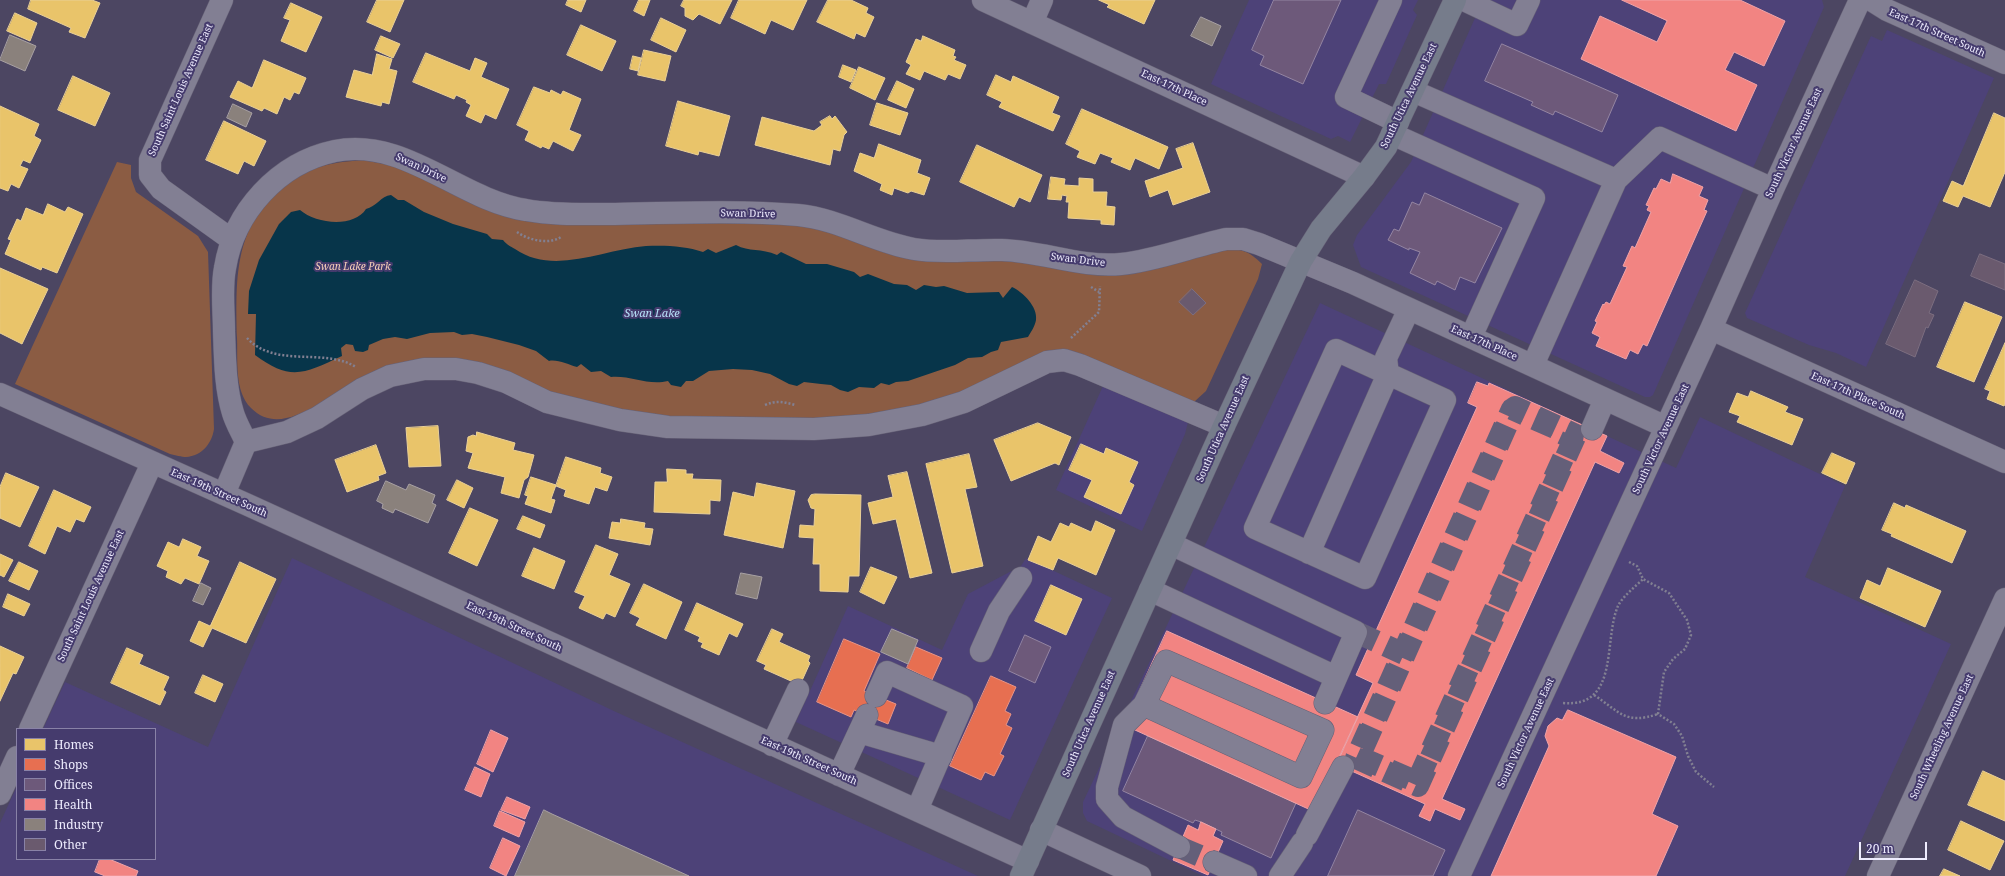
<!DOCTYPE html>
<html>
<head>
<meta charset="utf-8">
<style>
  body { margin:0 }
  #map { position:relative; width:2005px; height:876px; overflow:hidden; background:#4c4662; font-family:"Noto Serif",serif }
  canvas { display:block }
  .legend { position:absolute; left:16px; top:728px; width:140px; height:132px; box-sizing:border-box; background:#453b6d; border:1px solid #8982a7; margin:0; padding:5px 7px; list-style:none; font-size:12px; color:#eeecfe }
  .legend li { display:flex; align-items:center; gap:8px; height:20px }
  .legend b { width:20px; border:1px solid #8982a7 }
  .scale { position:absolute; left:1859px; top:842px; width:68px; height:18px; box-sizing:border-box; border:2px solid #eeecfe; border-top:0; padding-left:5px; font-size:12px; line-height:14px; white-space:nowrap; color:#eeecfe; -webkit-text-stroke:3px #453b6d; paint-order:stroke }
</style>
</head>
<body>
<div id="map">
<canvas width="2005" height="876"></canvas>
<ul class="legend">
<li><b style="height:11px;background:#e9c46a"></b>Homes</li>
<li><b style="height:11px;background:#e76f51"></b>Shops</li>
<li><b style="height:11px;background:#6d597a"></b>Offices</li>
<li><b style="height:11px;background:#f28482"></b>Health</li>
<li><b style="height:11px;background:#8a817c"></b>Industry</li>
<li><b style="height:11px;background:#6a5a6e"></b>Other</li>
</ul>
<div class="scale">20 m</div>
</div>
<script>
const c = document.querySelector('canvas').getContext('2d');
c.lineJoin = 'round';
function fillPath(path, color) { c.fillStyle = color; c.fill(path, 'evenodd'); }
function stroke(path, color, width, dash) { c.strokeStyle = color; c.lineWidth = width; c.lineCap = dash ? 'butt' : 'round'; c.setLineDash(dash || []); c.stroke(path); }
function drawText(font, color, halo, rows, align = 'center') {
  c.font = font + ' "Noto Serif",serif'; c.lineWidth = 4; c.setLineDash([]); c.textBaseline = 'middle'; c.strokeStyle = halo; c.fillStyle = color; for (const [text, x, y, turn = 0] of rows) {
    c.save(); c.translate(x, y); c.rotate((+turn || 0) * Math.PI / 180); c.textAlign = isNaN(turn) ? turn : align; if (halo) c.strokeText(text, 0, 0); c.fillText(text, 0, 0); c.restore();
  }
}
const built = new Path2D(`
  M1249,0H1418L1413,10L1417,15L1386,84H1379L1350,142L1338,136L1331,139L1211,84Z
  M1483,0H1822L1824,7L1653,395L1650,397H1645L1361,267L1353,245L1357,235L1411,162Z
  M1887,30L1994,78L1866,367L1836,353L1809,345L1747,318L1745,313L1871,36L1882,41Z
  M1320,303L1676,468L1700,417L1845,486L1805,577L1951,644L1845,876H1203L1087,821L1083,813V802Z
  M1103,386L1188,422L1185,434L1142,531L1056,490Z
  M292,558L616,712L978,876H0V823L17,786V859H155V729H43L65,682L208,747Z
  M1026,558L1112,598L1010,820L796,722L848,606L942,650L968,594L1021,566Z`);
const green = new Path2D(`
  M363,160L400,167L472,202L802,224L946,262L1222,249C1241,249 1248,250 1262,264L1258,279L1206,391L1194,402L1055,351L1036,355L966,391L921,407L840,419L680,417L639,414L556,396L475,363L315,407C294,417 271,428 251,408C234,391 238,360 237,338C236,282 233,229 280,190C309,166 327,163 363,160Z
  M117,162L131,165V178L136,192L198,236L208,252L214,429C212,443 202,456 186,457C182,457 175,455 170,454L15,384Z`);
const water = new Path2D(`
  M391,195L398,200H404L424,212L453,224L487,234L492,239L503,240C507,245 510,246 515,249C554,276 604,249 646,246C665,245 686,246 703,252L708,249L716,253L736,245C749,252 761,248 777,255L781,252L806,264H827L854,272L860,277L868,274L894,284L907,285L916,290L924,285L936,287L944,286L967,293L999,292L1003,298L1012,287C1023,292 1038,307 1036,320C1035,326 1031,332 1028,337L1001,342L998,350L991,352L982,357L968,358L955,365L908,381L896,382L889,385L881,383L874,388L859,387L848,392L840,390L831,385L821,384L804,382L797,386L789,384L770,374L752,370L733,369L709,371L693,381H686L681,387L671,385L668,381C648,386 630,375 611,377L601,371L591,372L581,364L577,367C569,365 557,359 549,361L536,351L519,345L487,337L472,334L462,335L454,332L430,333L407,339L395,337L383,339L369,345L368,350L363,352L355,351L353,345L346,344L341,348L342,356C305,373 291,382 255,355L256,314H248L249,291L259,260L279,224L291,212L300,210C316,224 354,228 366,209C376,207 381,196 391,195Z`);
const homes = new Path2D(`
  M31,0H92L100,3L85,38L69,32L71,28L28,9Z
  M377,0H404L390,32L367,22Z
  M568,0H586L581,12L566,5Z
  M639,0H650L644,16L634,11Z
  M684,0H732L720,24L699,14L693,20L685,16V8L681,6Z
  M739,0H807L793,30L771,20L765,34L731,18Z
  M828,0H851L868,8L866,13L874,17L865,37L856,33L854,39L817,22Z
  M1099,0H1155L1144,24L1107,7L1109,5Z
  M291,3L322,17L306,52L281,41L290,20L284,18Z
  M15,13L37,23L30,41L7,31Z
  M661,18L686,30L676,52L651,40Z
  M581,25L616,41L602,71L567,55Z
  M381,36L400,44L393,58L375,50Z
  M923,36L955,50L953,56L956,57L954,60L966,65L960,79L948,74L945,80L924,71L920,80L906,74L911,65L906,62L916,39L921,41Z
  M644,50L671,56L665,81L638,75Z
  M426,53L470,71L475,58L487,63L481,77L509,89L496,119L485,114L481,123L466,116L471,105L466,102L467,100L456,95L454,99L413,82Z
  M377,54L392,59L389,69L397,71L389,104L382,102L381,106L346,97L354,70L372,75Z
  M633,56L641,58L638,71L630,69Z
  M264,60L306,78L299,94L294,92L290,100L284,97L277,114L264,108L262,111L230,97L238,81L252,88Z
  M843,65L856,70L851,82L839,77Z
  M859,67L885,78L875,100L850,88Z
  M996,75L1011,82L1013,76L1059,97L1052,113L1060,116L1053,131L999,107L1002,102L987,95Z
  M73,76L110,93L95,126L58,110Z
  M897,81L914,89L906,108L888,100Z
  M534,87L550,93L551,90L561,95L563,91L581,99L569,130L581,135L573,151L553,141L549,149L542,146L541,148L525,140L529,131L517,125Z
  M678,101L730,116L719,156L699,151L698,155L666,146Z
  M877,103L908,113L900,135L870,125Z
  M0,106L39,124L34,136L41,140L30,163L23,160L20,166L28,169L19,188L11,184L8,191L0,188Z
  M1082,109L1168,147L1159,169L1135,158L1130,170L1111,162L1113,158L1100,153L1095,164L1077,157L1080,151L1066,144Z
  M1994,113L2005,118V172L1990,207L1963,196L1958,207L1943,201L1952,181L1963,186Z
  M830,116L832,119L835,116L847,132L844,135L840,151L833,149L830,165L755,145L762,117L814,131L822,125L820,122Z
  M224,121L266,141L254,166L244,161L238,174L206,160Z
  M1193,143L1210,192L1173,205L1168,190L1150,197L1145,181L1183,168L1176,149Z
  M879,144L921,160L917,173L930,178L924,195L911,191L908,193L894,188L892,195L880,190L882,184L854,171L860,153L874,158Z
  M977,145L1042,175L1030,202L1019,197L1014,207L960,182Z
  M1051,177L1065,179L1064,185L1079,186V178L1093,179V192H1107L1106,206L1115,207L1114,225L1101,224V220L1068,218L1069,202H1066L1067,196L1062,195L1061,200L1048,199Z
  M48,204L65,212L68,207L83,214L57,273L42,267L41,270L5,254L11,240L8,239L17,219L21,221L26,208L43,215Z
  M0,268L48,289L22,344L0,333Z
  M1965,302L2002,317L1974,382L1937,367Z
  M2005,343V404L2004,406L1987,399L1990,391L1985,389Z
  M1751,391L1788,407L1785,412L1803,419L1792,445L1737,422L1740,416L1729,412L1737,393L1748,397Z
  M1038,423L1071,437L1059,465L1055,463L1011,481L994,440Z
  M438,426L441,466L409,467L406,428Z
  M477,432L515,443L513,450L534,455L528,477L524,480L519,498L501,493L505,477L468,468L473,453L466,451L468,437L473,435L476,436Z
  M1081,444L1104,454L1106,448L1138,462L1129,482L1134,485L1121,514L1084,497L1092,480L1069,470Z
  M376,445L386,473L378,476L379,480L347,492L335,460Z
  M1832,453L1855,463L1846,484L1822,473Z
  M969,454L977,487L965,489L983,566L952,573L926,464Z
  M566,457L601,468L600,473L612,477L607,491L595,487L589,504L564,496L566,490L556,486Z
  M667,469L686,470V474H693L692,479L721,480L720,501L710,500V514L654,512L655,482H667Z
  M907,472L932,573L910,578L896,519L873,524L868,503L893,497L888,476Z
  M6,473L39,487L20,527L0,518V487Z
  M531,477L556,485L551,499L555,500L551,513L525,504L528,496L525,495Z
  M457,480L473,488L464,508L447,500Z
  M757,483L795,491L783,548L724,535L733,492L754,497Z
  M54,490L91,507L84,522L76,519L70,532L57,526L45,554L29,546Z
  M815,494L861,495L859,576H849L848,592L820,591V564H813L814,538L799,537L800,525L814,526L815,509L811,508L808,500L811,495Z
  M1894,503L1905,508L1906,505L1966,531L1952,563L1891,536L1892,534L1882,530Z
  M470,508L498,520L477,566L449,553Z
  M523,516L545,525L540,538L517,529Z
  M621,519L645,523L644,528L653,529L650,545L609,538L612,522L620,523Z
  M1096,521L1115,530L1096,575L1058,558L1053,570L1028,560L1038,536L1051,542L1060,523L1069,527L1071,523L1091,532Z
  M183,539L201,547L197,556L209,561L199,584L185,578L181,584L166,577L168,571L157,566L168,542L179,547Z
  M596,545L618,554L609,575L630,584L615,617L606,613L603,619L579,608L585,596L575,592Z
  M534,548L565,561L554,589L522,576Z
  M0,554L13,560L4,577L0,575Z
  M19,562L38,571L29,590L9,581Z
  M240,562L276,579L246,643L212,628L203,647L190,641L199,621L210,626Z
  M871,567L897,577L884,604L860,592Z
  M1888,568L1941,591L1925,627L1860,598L1867,580L1880,586Z
  M644,584L682,602L666,639L636,625L640,618L630,613Z
  M1051,585L1082,599L1066,635L1035,621Z
  M8,594L30,604L24,616L3,607Z
  M697,603L743,624L737,637L729,633L719,655L701,647L703,643L698,641L700,637L685,630Z
  M772,629L783,634L779,642L810,656L808,661L810,663L800,685L764,669L766,665L757,661Z
  M0,646L24,657L16,674L13,673L0,701Z
  M127,648L143,655L139,664L169,677L163,690L166,692L160,705L111,683Z
  M203,675L223,684L215,702L195,693Z
  M1983,771L2005,781V821L1968,805Z
  M1961,821L2004,841L1990,870L1948,850Z
  M1944,869L1960,876H1940Z`);
const shops = new Path2D(`
  M844,639L880,654L864,691L896,704L888,724L854,710L851,717L817,702Z
  M916,647L942,658L932,680L907,668Z
  M991,676L1016,687L1005,711L1011,714L1006,725L1012,728L1000,754L1004,756L994,776L985,772L981,780L950,766Z`);
const offices = new Path2D(`
  M1274,0H1341L1303,84L1260,65L1264,56L1252,50Z
  M1502,44L1618,95L1602,132L1555,111L1553,115L1531,105L1533,102L1485,81Z
  M1425,193L1502,228L1475,283L1460,277L1455,290L1437,281L1435,285L1410,273L1420,252L1409,248V250L1388,240L1394,229L1399,231L1412,202L1419,205Z
  M1025,635L1051,647L1035,683L1009,671Z
  M1148,736L1296,803L1271,858L1221,835L1222,832L1201,822L1195,820L1193,823L1123,791Z
  M1358,810L1445,850L1433,876H1328Z`);
const health = new Path2D(`
  M1622,0H1740L1785,21L1764,66L1734,52L1725,70L1757,85L1736,131L1581,59L1600,16L1657,42L1667,21Z
  M1673,174L1703,187L1699,196L1708,200L1704,210L1707,211L1647,346L1643,344L1638,354L1630,350L1626,359L1596,346L1600,337L1592,333L1597,322L1595,321L1603,304L1604,305L1606,302L1610,304L1627,267L1623,266L1632,246L1635,248L1651,212L1647,210L1649,206L1646,205L1654,188L1656,189L1661,179L1670,183Z
  M1477,382L1488,386L1489,383L1607,436L1600,451L1624,463L1619,473L1595,462L1442,799L1465,809L1460,820L1435,809L1430,821L1419,816L1425,804L1336,764L1373,683L1356,675L1477,407L1468,403Z
  M1167,631L1358,717L1315,812L1124,725Z
  M1568,710L1676,757L1652,814L1678,826L1656,876H1491L1549,746L1545,736L1548,726L1557,718L1562,720Z
  M491,730L508,738L493,772L477,764Z
  M475,767L490,774L481,797L465,790Z
  M507,797L530,807L525,819L501,810Z
  M500,811L525,822L519,837L494,826Z
  M1201,822L1216,829L1213,836L1223,841L1208,875L1173,860L1188,825L1198,830Z
  M503,838L520,846L506,876L490,868Z
  M100,859H109L138,871L136,876H105L95,872Z`);
const industry = new Path2D(`
  M1201,17L1221,26L1212,46L1191,36Z
  M10,35L36,46L25,71L0,60Z
  M233,104L252,113L246,127L227,118Z
  M386,481L406,490L409,484L435,495L432,503L436,505L428,523L395,509L393,513L382,508L383,504L377,501Z
  M741,573L762,577L757,599L736,594Z
  M201,583L211,588L203,605L193,601Z
  M892,629L918,640L908,664L881,652Z
  M544,810L552,814L689,876H515Z`);
const building = new Path2D(`
  M1980,254L2005,264V290L1971,276Z
  M1915,280L1938,291L1929,313L1934,315L1928,328L1926,327L1915,357L1886,344Z
  M1192,289L1206,303L1193,315L1179,302Z`);
const minorTunnel = new Path2D(`
  M1575,437L1418,786L1356,758L1512,409L1573,436L1417,782L1359,757L1515,407L1578,436
  M1356,632L1404,654
  M1179,847L1214,862`);
const path = new Path2D(`
  M517,232C528,240 549,245 561,237
  M1091,287L1099,292
  M247,338C276,369 323,347 356,367
  M1071,338L1099,312L1100,286
  M765,405C776,400 785,402 795,405
  M1629,562L1637,566L1643,579L1669,593L1687,620L1691,635L1685,649L1673,659L1664,672L1658,714L1674,724L1682,736L1688,756L1696,772L1714,787
  M1594,695C1620,712 1625,725 1658,714
  M1563,703C1620,708 1603,640 1618,606C1623,596 1635,587 1643,579`);
const minor = new Path2D(`
  M222,0L150,160V175L161,189L232,240
  M983,0L1364,177
  M1391,0L1346,97L1398,122
  M1464,0L1517,25L1529,0
  M1871,0L1887,10L2005,63
  M1032,23L1042,0
  M1413,91L1616,180
  M1392,134L1534,198L1471,337
  M1711,329L2005,462
  M1336,350L1445,400L1365,578L1255,528Z
  M1533,365L1616,180L1660,138L1773,189
  M0,394L248,505L1028,861
  M1592,429L1605,399
  M246,442L287,432L317,418L362,389L390,376L424,369H456L478,373L506,382L547,402L620,420L668,427L814,429L869,425L922,415L964,402L1047,362L1064,360L1080,365L1224,426
  M224,494L246,442C242,433 236,423 233,413C225,387 225,358 224,331C224,311 221,288 225,268C234,212 278,163 335,151C405,137 460,200 526,210C553,215 582,214 608,214C671,213 736,210 798,215C839,219 874,242 914,249C943,254 972,249 1002,250C1042,251 1081,268 1121,264C1154,261 1193,246 1226,239H1243L1259,244L1353,283L1666,427
  M1171,544L1356,632L1325,703
  M1309,553L1388,374L1386,358L1409,309
  M1150,590L1336,677
  M981,651L999,611L1021,578
  M876,696L887,672L962,706L917,810
  M1144,705L1166,661L1323,730L1301,777L1144,705L1124,725L1107,787V799L1123,817L1179,847
  M30,729L152,463
  M859,732L941,756
  M772,745L798,690
  M839,775L867,715
  M0,794L17,757
  M1041,830L1140,876
  M1307,835L1343,767
  M1214,862L1246,876
  M1280,876L1302,843
  M1459,876L1711,329L1773,189L1860,0
  M1878,876L2005,599`);
const major = new Path2D(`
  M1021,876L1224,426L1301,261L1321,229L1364,177L1386,147L1455,0`);
const streetNames = [
  ["East 17th Street South",1937,33,24],
  ["East 17th Place",1174,88,25],
  ["South Saint Louis Avenue East",181,90,-66],
  ["South Utica Avenue East",1409,96,-64],
  ["South Victor Avenue East",1794,143,-65],
  ["Swan Drive",421,168,25],
  ["Swan Drive",748,214,1],
  ["Swan Drive",1078,260,7],
  ["East 17th Place",1484,343,24],
  ["East 17th Place South",1858,396,24],
  ["South Utica Avenue East",1223,429,-66],
  ["South Victor Avenue East",1661,439,-65],
  ["East 19th Street South",219,493,24],
  ["South Saint Louis Avenue East",91,596,-65],
  ["East 19th Street South",514,627,25],
  ["South Utica Avenue East",1089,724,-66],
  ["South Victor Avenue East",1526,733,-65],
  ["South Wheeling Avenue East",1942,737,-65],
  ["East 19th Street South",809,761,24]
];
const parkNames = [
  ["Swan Lake Park",353,267]
];
const waterNames = [
  ["Swan Lake",652,314]
];
fillPath(built, '#4d4278');
fillPath(green, '#8b5c43');
fillPath(water, '#07354a');
fillPath(homes, '#e9c46a');
stroke(homes, '#ead096', 1);
fillPath(shops, '#e76f51');
stroke(shops, '#e99485', 1);
fillPath(offices, '#6d597a');
stroke(offices, '#9485a2', 1);
fillPath(health, '#f28482');
stroke(health, '#f1a3a7', 1);
fillPath(industry, '#8a817c');
stroke(industry, '#a8a1a3', 1);
fillPath(building, '#6a5a6e');
stroke(building, '#7c6e80', 1);
stroke(minorTunnel, '#645f79', 22, [22, 11]);
stroke(minor, '#666176', 23);
stroke(major, '#666176', 23);
stroke(path, '#828092', 2.5, [2, 2]);
stroke(minor, '#827f93', 22);
stroke(major, '#767c8b', 22);
drawText('10px', '#eeecfe', '#453b6d', streetNames);
drawText('italic 10px', '#f7d0b9', '#453b6d', parkNames);
drawText('italic 11px', '#b6e0f7', '#453b6d', waterNames);
</script>
</body>
</html>
